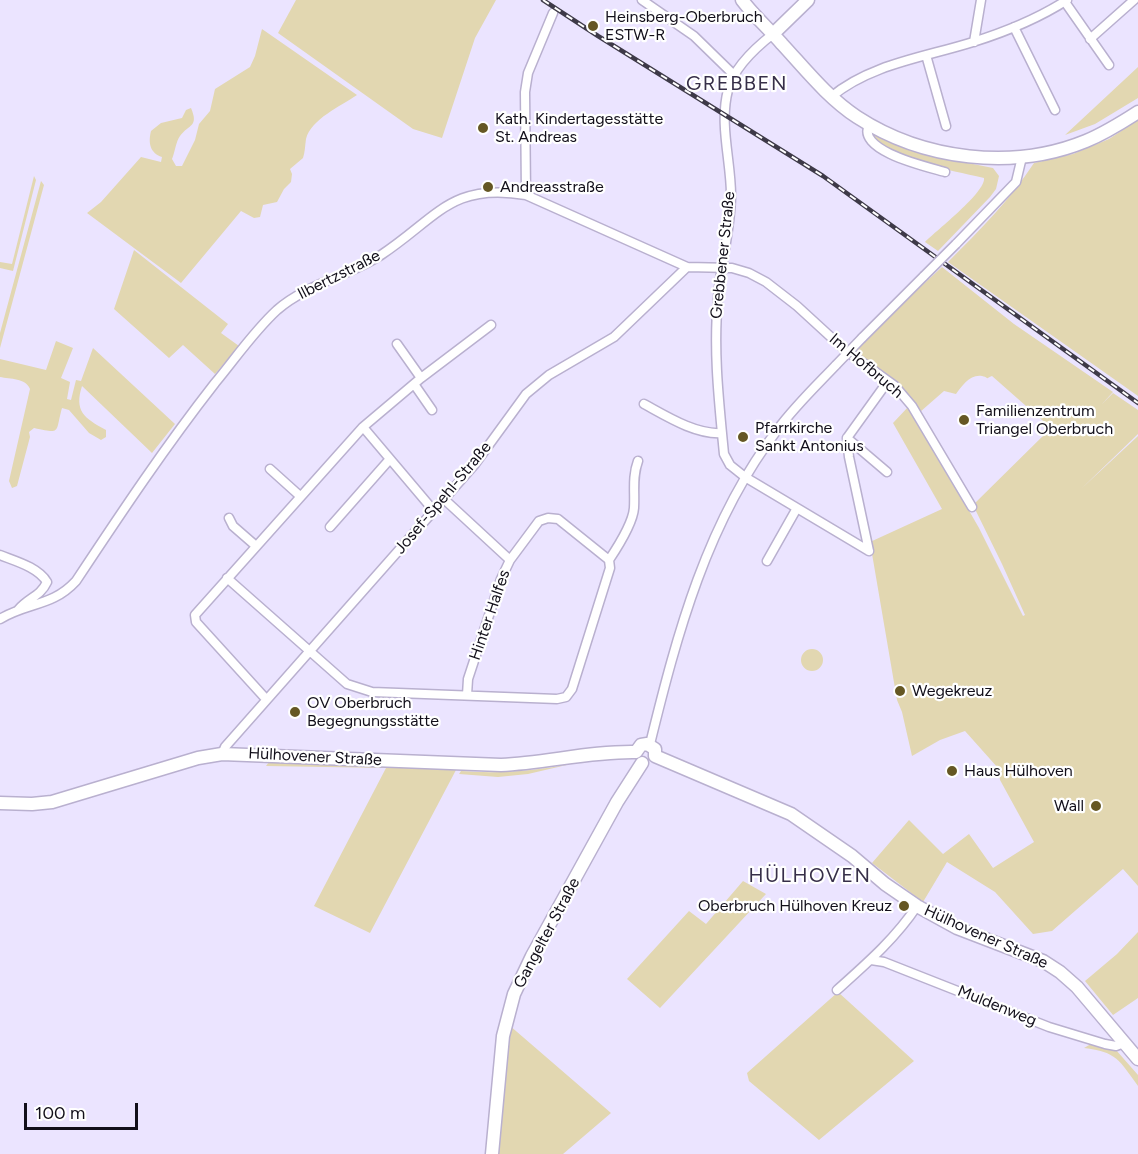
<!DOCTYPE html>
<html>
<head>
<meta charset="utf-8">
<style>
  body { margin:0 }
  #map { position:relative; width:1138px; height:1154px; overflow:hidden; background:#ebe4ff; font-family:Figtree,sans-serif }
  canvas { display:block }
  .scale { position:absolute; left:24px; top:1103px; width:114px; height:27px; box-sizing:border-box; border:3px solid #120f1a; border-top:0; padding-left:8px; font-size:18px; line-height:21px; white-space:nowrap; color:#120f1a; -webkit-text-stroke:4px #fff; paint-order:stroke }
</style>
</head>
<body>
<div id="map">
<canvas width="1138" height="1154"></canvas>
<div class="scale">100 m</div>
</div>
<script>
const c = document.querySelector('canvas').getContext('2d');
c.lineJoin = 'round';
function fillPath(path, color) { c.fillStyle = color; c.fill(path, 'evenodd'); }
function stroke(path, color, width, dash) { c.strokeStyle = color; c.lineWidth = width; c.lineCap = dash ? 'butt' : 'round'; c.setLineDash(dash || []); c.stroke(path); }
function drawText(font, color, halo, rows, align = 'center') {
  c.font = font + ' Figtree,sans-serif'; c.lineWidth = 4.5; c.setLineDash([]); c.textBaseline = 'middle'; c.strokeStyle = halo; c.fillStyle = color; for (const [text, x, y, turn = 0] of rows) {
    c.save(); c.translate(x, y); c.rotate((+turn || 0) * Math.PI / 180); c.textAlign = isNaN(turn) ? turn : align; if (halo) c.strokeText(text, 0, 0); c.fillText(text, 0, 0); c.restore();
  }
}
const green = new Path2D(`
  M296,0H496L475,38L442,138L413,129L278,33Z
  M262,29L357,95C341,106 311,119 306,139C305,146 305,152 303,158L290,169L292,174L291,182L284,189L277,202L263,205L260,217L254,218L241,211L181,283L87,213L101,202L141,157L161,162L162,157C150,153 148,143 151,131L161,123L182,118L186,110L191,108C199,127 189,124 180,136C176,141 175,152 172,159L176,166H182L195,140L199,124L210,111L215,89L250,67L255,56Z
  M1138,67V98L1095,124L1065,135Z
  M1138,120V396L948,262C979,231 1010,200 1034,163L1073,154L1109,139Z
  M872,134L918,153L993,168L999,176L996,189L990,197L938,251L925,242C937,230 986,192 984,178C945,169 906,163 873,139Z
  M34,176L36,180L13,271L0,268V262L12,264Z
  M41,181L44,185L0,348V333Z
  M134,250L228,324L221,333L239,346L215,374L183,345L169,358L114,309Z
  M942,267L1014,324L1113,392L1102,404L1113,393L1138,410V434L1081,489L1138,436V886L1123,869L1052,931L1033,934L995,892L947,862L923,902L872,863L909,820L943,854L969,834L993,868L1034,842L1000,780L998,768L965,731L940,740L912,756L902,712L897,700L870,542L942,509L893,423L909,406L979,528L1023,616L1025,615L1002,564L973,505L1051,428L992,376C983,380 991,378 982,376C970,374 962,386 956,394L944,391L920,412L852,350Z
  M56,341L73,348L61,378L70,382L67,399L71,400L76,380L81,381L93,348L175,424L152,453L82,386C74,411 84,418 106,430V437L101,440L89,433L69,410L62,408C55,433 62,434 34,428L29,432L30,437L17,486L12,488L9,481L30,389C26,378 10,379 0,377V359L46,370Z
  M801 660a11 11 0 1 1 22 0a11 11 0 1 1-22 0Z
  M269,762L456,770L370,933L314,906L386,768L266,766Z
  M571,764L528,774L498,777L459,774L461,771C499,774 534,771 571,764Z
  M743,881L766,894L660,1008L627,979L689,911L706,924Z
  M1138,932V998L1113,1015L1085,981L1117,954Z
  M838,992L914,1061L819,1140L749,1081L747,1073Z
  M509,1025L611,1113L563,1154H496Z
  M1091,1044L1116,1050L1138,1075V1086C1119,1060 1117,1052 1084,1048Z`);
const street = new Path2D(`
  M642,0L694,36L734,75
  M1065,2L1109,65
  M1014,27L1055,110
  M773,34C755,48 734,67 728,90C719,124 731,161 731,195C731,230 720,264 718,299C713,350 719,402 724,454L730,465L745,477L869,551
  M1090,39L1134,0
  M974,42L981,0
  M926,55L946,126
  M831,97C870,64 926,57 973,42C1005,32 1039,18 1067,0
  M869,125C856,151 928,167 945,172
  M526,195L525,92L528,73L553,13
  M956,244L1016,182L1022,157
  M862,338L924,276
  M397,344L421,378
  M414,384L432,410
  M644,404C666,416 696,435 722,433
  M363,427L421,378L491,325
  M847,438L849,457L869,551
  M847,438L888,381
  M847,438L887,472
  M270,469L300,496
  M445,500L510,560
  M229,518L233,526L256,546
  M330,527L390,459
  M0,555C15,561 38,567 47,582C40,597 29,597 18,610
  M609,560C617,548 633,522 634,508C635,492 632,477 638,461
  M767,561L797,508
  M227,578L347,684L372,692L557,699L566,697L572,689L610,568L609,560L558,519L548,518L539,521L510,560L501,579L468,679L467,695
  M0,619C28,602 52,607 76,581C121,513 165,447 215,383C235,359 254,331 277,310C307,284 348,276 381,255C437,218 451,182 526,195L687,267L732,268L749,273L766,282L797,306L845,350L895,386L912,406L972,507
  M266,699L196,622L195,615L363,427L434,511
  M650,744C677,634 707,521 778,429C795,406 816,386 836,365
  M222,754L225,747L475,464L526,394L549,375L614,337L687,267
  M871,960L884,962L1049,1027L1105,1044L1116,1046L1124,1043
  M837,990C866,964 895,939 917,906`);
const secondary = new Path2D(`
  M742,0C754,16 769,29 782,44C806,70 828,98 857,117C923,160 1013,171 1086,141C1105,133 1121,123 1138,112
  M773,34L808,0
  M636,752L641,745L647,744L655,749V756
  M655,756L791,814L852,856L885,884L917,906L957,928L1043,961L1060,972L1077,987L1138,1059
  M0,803L32,804L52,802L198,758L222,754L501,765C546,763 591,751 636,752
  M492,1154L503,1036L514,994L532,956L617,802L642,763`);
const rail = new Path2D(`
  M543,0L598,36L823,176L1138,403`);
const streetBridge = new Path2D(`
  M924,276L956,244
  M836,365L862,338`);
const markers = [
  [593,26,6,"#655724"],
  [483,128,6,"#655724"],
  [488,187,6,"#655724"],
  [964,420,6,"#655724"],
  [743,437,6,"#655724"],
  [900,691,6,"#655724"],
  [295,712,6,"#655724"],
  [952,771,6,"#655724"],
  [1096,806,6,"#655724"],
  [904,906,6,"#655724"]
];
const poiNames = [
  ["Heinsberg-Oberbruch",605,17],
  ["ESTW-R",605,35],
  ["Kath. Kindertagesstätte",495,119],
  ["St. Andreas",495,137],
  ["Andreasstraße",500,187],
  ["Familienzentrum",976,411],
  ["Triangel Oberbruch",976,429],
  ["Pfarrkirche",755,428],
  ["Sankt Antonius",755,446],
  ["Wegekreuz",912,691],
  ["OV Oberbruch",307,703],
  ["Begegnungsstätte",307,721],
  ["Haus Hülhoven",964,771],
  ["Wall",1084,806,"right"],
  ["Oberbruch Hülhoven Kreuz",892,906,"right"]
];
const streetNames = [
  ["Grebbener Straße",723,255,-84],
  ["Ilbertzstraße",339,275,-27],
  ["Im Hofbruch",866,366,40],
  ["Josef-Spehl-Straße",443,498,-50],
  ["Hinter Halfes",490,615,-71],
  ["Hülhovener Straße",315,757,3],
  ["Gangelter Straße",547,933,-62],
  ["Hülhovener Straße",986,937,24],
  ["Muldenweg",997,1006,22]
];
const quarterNames = [
  ["GREBBEN",737,84],
  ["HÜLHOVEN",810,876]
];
fillPath(green, '#e2d7b1');
stroke(street, '#b9b0cf', 11);
stroke(secondary, '#b9b0cf', 15);
stroke(street, '#fff', 8);
stroke(secondary, '#fff', 12);
stroke(rail, '#3e3a48', 4.5);
stroke(rail, '#fff', 2, [7]);
stroke(streetBridge, '#b9b0cf', 11, []);
stroke(streetBridge, '#fff', 8);
for (const [x, y, r, color] of markers) { const dot = new Path2D(); dot.arc(x, y, r, 0, 2 * Math.PI); c.fillStyle = color; c.fill(dot); stroke(dot, '#fff', 2); }
drawText('16px', '#120f1a', '#fff', poiNames, 'left');
drawText('16px', '#120f1a', '#fff', streetNames);
c.letterSpacing = '1.5px';
drawText('20px', '#372f49', '#fff', quarterNames);
c.letterSpacing = '0px';
</script>
</body>
</html>
